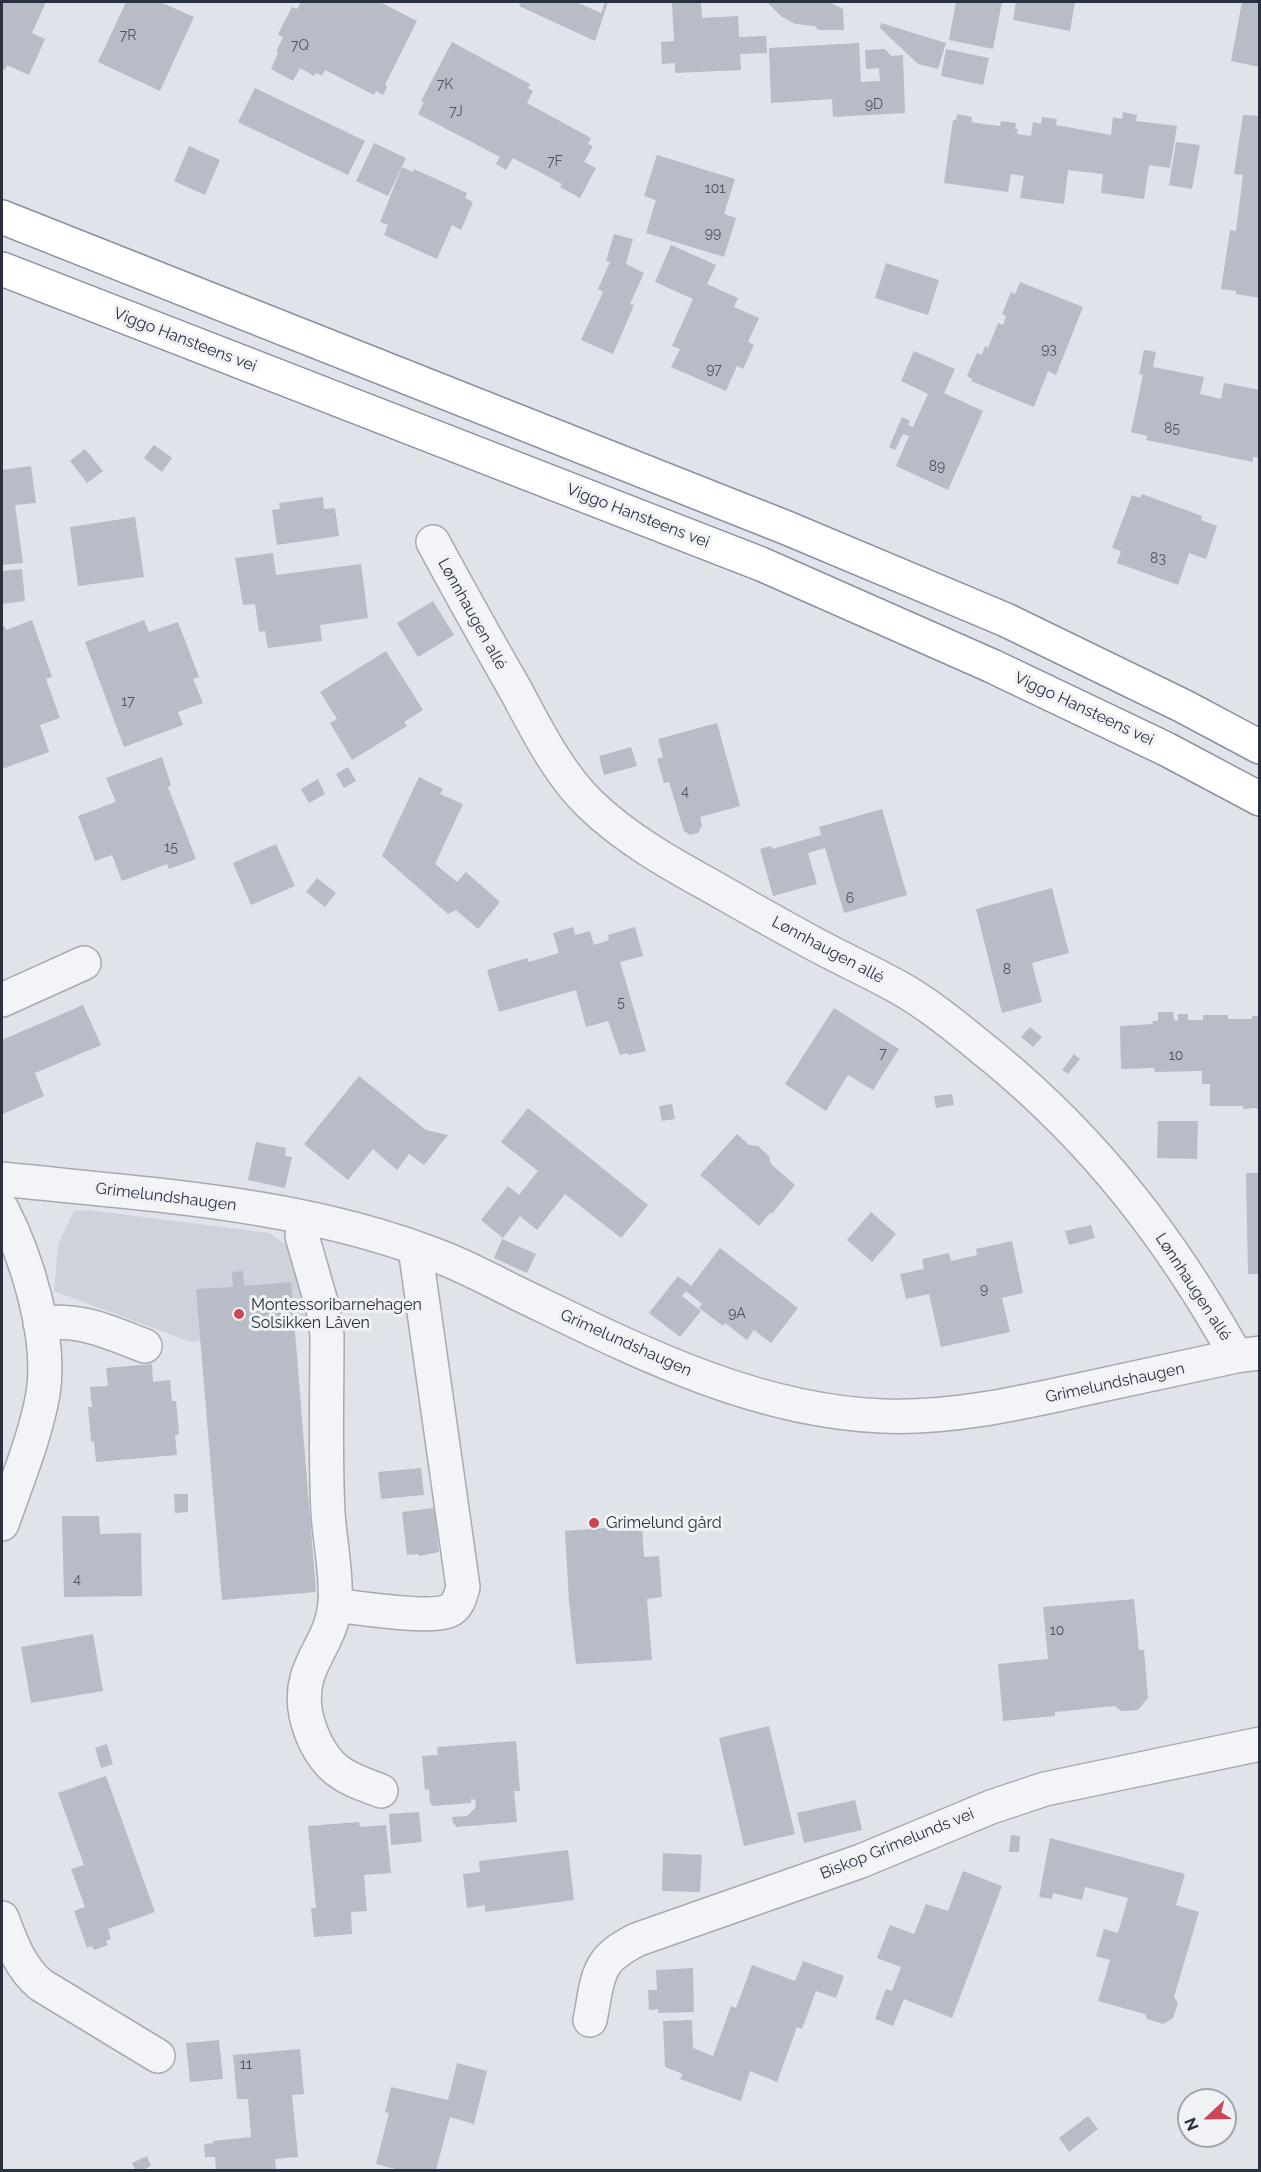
<!DOCTYPE html>
<html>
<head>
<meta charset="utf-8">
<style>
  body { margin:0 }
  #map { position:relative; width:1261px; height:2172px; overflow:hidden; background:#e0e3e9; font-family:Raleway,sans-serif }
  canvas { display:block }
  .frame { position:absolute; inset:0; border:3px solid #293040; pointer-events:none }
  .north { position:absolute; left:1177px; top:2088px; width:60px; height:60px; box-sizing:border-box; background:#f0f2f6; border:2px solid #a0a4ad; border-radius:50%; rotate:248deg; font-size:16px; font-weight:700; line-height:24px; text-align:center; color:#293040 }
  .north::after { content:''; display:block; margin:auto; width:21px; height:27px; background:#cc4754; clip-path:polygon(50% 0,100% 100%,50% 72%,0 100%) }
</style>
</head>
<body>
<div id="map">
<canvas width="1261" height="2172"></canvas>
<div class="frame"></div>
<div class="north">N</div>
</div>
<script>
const c = document.querySelector('canvas').getContext('2d');
c.lineJoin = 'round';
function fillPath(path, color) { c.fillStyle = color; c.fill(path, 'evenodd'); }
function stroke(path, color, width, dash) { c.strokeStyle = color; c.lineWidth = width; c.lineCap = dash ? 'butt' : 'round'; c.setLineDash(dash || []); c.stroke(path); }
function drawText(font, color, halo, rows, align = 'center') {
  c.font = font + ' Raleway,sans-serif'; c.lineWidth = 6; c.setLineDash([]); c.textBaseline = 'middle'; c.strokeStyle = halo; c.fillStyle = color; for (const [text, x, y, turn = 0] of rows) {
    c.save(); c.translate(x, y); c.rotate((+turn || 0) * Math.PI / 180); c.textAlign = isNaN(turn) ? turn : align; if (halo) c.strokeText(text, 0, 0); c.fillText(text, 0, 0); c.restore();
  }
}
const built = new Path2D(`
  M89,1210L269,1233L289,1247L313,1324L191,1342L54,1291L58,1244L74,1211Z`);
const building = new Path2D(`
  M2,2H46L32,33L45,39L29,75L7,65L5,70L2,68Z
  M126,2H160L194,17L160,91L98,62Z
  M301,2H380L417,21L385,85L387,87L383,95L376,91L374,95L325,70L322,76L316,73L314,76L300,68L293,81L271,69L278,53L276,52L283,37L278,34L292,7L297,9Z
  M521,2H576L601,13L605,2H608L595,41L519,6Z
  M672,2H701L702,18L738,16L739,37L766,36L767,53L740,54L741,70L675,73V63L662,64L661,42L674,41Z
  M767,2H829L843,9L844,30H818L815,26L795,24L781,16Z
  M956,2H1002L993,49L949,40Z
  M1016,2H1075L1070,31L1013,20Z
  M1242,2H1260V67L1231,61Z
  M881,23L946,43L938,69L918,64L880,28Z
  M452,42L530,84L528,88L533,91L527,103L591,138L588,144L593,146L584,162L596,168L580,198L560,187L562,184L513,158L506,170L496,164L500,157L418,114L424,102L421,101Z
  M859,43L861,82L880,81L879,68L866,69L865,50L885,49L891,56L903,55L905,113L833,117L832,99L771,103L769,48Z
  M946,49L989,58L983,85L941,76Z
  M255,88L365,141L348,175L238,122Z
  M1123,112L1137,115L1136,121L1177,126L1170,168L1149,165L1144,199L1101,193L1103,174L1068,170L1064,204L1020,198L1024,176L1011,174L1008,192L944,183L953,120H956L957,114L972,117L971,122L983,124L1000,126L1001,121L1016,123L1015,129H1018L1017,134L1031,136L1033,122L1041,124L1042,117L1057,119L1056,125L1111,135L1113,117L1122,119Z
  M1243,115L1260,116V298L1236,294V291L1221,289L1230,230L1236,231L1243,175L1234,174Z
  M1176,142L1200,145L1192,189L1169,185Z
  M374,143L406,158L388,196L356,181Z
  M189,146L220,160L205,195L174,181Z
  M657,155L735,179L724,214L736,218L724,257L646,233L656,200L644,196Z
  M402,167L413,172L414,169L467,193L465,198L473,202L461,230L452,225L437,259L384,235L388,225L380,222Z
  M614,234L633,239L626,264L644,273L630,304L634,305L613,354L581,340L603,292L598,289L610,262L606,261Z
  M671,245L716,265L707,284L738,298L734,307L759,318L748,342L754,345L743,369L737,366L726,391L671,367L680,349L672,346L693,299L655,282Z
  M886,263L939,280L928,315L875,298Z
  M1020,282L1083,307L1056,375L1048,371L1034,407L971,381L972,379L967,376L977,353L982,355L985,346L988,348L998,323L1003,325L1006,316L1002,314L1011,292L1015,294Z
  M1144,350L1156,352L1153,367L1204,377L1200,394L1221,399L1224,383L1260,390V458L1253,457V462L1146,440L1147,436L1131,432L1143,375L1139,374Z
  M914,351L955,369L944,393L983,411L948,490L896,466L909,436L903,434L895,450L889,447L902,417L910,421L908,425L913,427L928,394L901,381Z
  M154,445L172,458L162,472L144,458Z
  M85,449L103,471L87,483L70,461Z
  M31,466L36,503L15,505L23,563L2,565V470Z
  M1142,494L1202,516L1201,520L1217,526L1206,559L1189,553L1178,585L1117,563L1121,551L1112,548L1132,495L1140,498Z
  M323,497L324,509L335,508L339,536L277,545L272,510L280,509L279,503Z
  M135,517L144,577L78,586L70,527Z
  M273,553L276,575L361,564L368,618L320,625L322,641L268,648L265,631L259,632L255,604L243,605L235,558Z
  M22,569L25,601L2,604V571Z
  M433,601L454,635L418,657L397,623Z
  M32,620L52,677L46,679L60,718L40,725L49,752L2,769V627L4,626L6,630Z
  M144,620L149,632L178,622L199,677L193,679L203,703L178,712L183,725L124,747L85,642Z
  M386,651L423,710L404,722L407,726L352,760L330,723L337,719L320,692Z
  M717,723L740,806L700,817L702,825L698,833L690,835L684,831L669,782L664,783L657,759L663,757L658,739Z
  M631,747L637,766L604,775L599,756Z
  M162,757L171,785L168,787L196,859L169,869L167,864L122,881L112,855L95,861L78,816L116,802L106,778Z
  M348,767L356,781L344,788L336,774Z
  M419,777L443,789L440,794L463,804L435,864L457,882L466,872L500,902L478,929L456,910L448,914L382,856Z
  M318,779L325,794L309,803L301,789Z
  M882,809L907,895L844,913L825,848L808,853L817,884L773,896L760,849L771,846L772,849L821,835L819,827Z
  M276,844L295,886L251,905L233,863Z
  M317,878L336,893L325,907L306,892Z
  M1052,888L1069,953L1032,963L1042,1002L1002,1013L976,909Z
  M573,927L575,935L590,931L594,945L609,940L608,935L635,927L643,956L620,962L646,1051L629,1055L628,1053L620,1055L608,1021L586,1027L576,990L499,1012L487,970L527,958L529,962L559,953L553,933Z
  M83,1005L101,1045L35,1073L44,1096L3,1114L2,1040Z
  M834,1008L899,1049L873,1090L848,1075L826,1111L785,1084Z
  M1158,1012H1173L1174,1020L1178,1021V1014H1188V1020H1203V1015H1228V1019H1252V1016H1260V1111L1256,1108L1243,1109V1106H1210V1084H1202V1071L1155,1072L1154,1068L1121,1069L1120,1026L1153,1024L1152,1021H1158Z
  M1030,1027L1042,1037L1033,1047L1021,1037Z
  M1074,1054L1080,1059L1068,1074L1062,1070Z
  M359,1076L426,1130L448,1135L424,1165L409,1154L397,1170L373,1149L348,1180L304,1144Z
  M952,1094L954,1105L936,1108L934,1096Z
  M672,1104L675,1119L662,1121L659,1106Z
  M528,1108L648,1205L621,1238L565,1194L537,1230L520,1216L503,1238L481,1220L508,1186L519,1195L538,1171L501,1142Z
  M1158,1121H1198L1197,1159L1157,1158Z
  M737,1134L749,1145L758,1146L769,1156L771,1164L795,1185L772,1214L771,1212L759,1226L700,1175Z
  M256,1142L286,1148L285,1156L292,1157L285,1188L248,1180Z
  M1246,1173H1260V1274H1248Z
  M871,1212L896,1234L872,1262L847,1240Z
  M1091,1225L1095,1238L1069,1245L1065,1231Z
  M502,1239L536,1254L527,1273L494,1258Z
  M1012,1241L1023,1293L1002,1298L1010,1332L941,1347L929,1294L906,1299L900,1274L924,1269L922,1259L949,1253L951,1261L977,1255L976,1249Z
  M720,1248L798,1308L771,1343L754,1330L747,1340L725,1323L723,1326L699,1308L702,1304L686,1291L682,1296L701,1311L680,1337L649,1313L678,1276L691,1286Z
  M243,1271L244,1286L291,1282L316,1592L222,1600L196,1289L233,1287L232,1272Z
  M152,1364L153,1382L170,1380L172,1401H176L179,1434L175,1435L177,1455L96,1462L94,1441L91,1442L88,1407H92L90,1387L108,1386L106,1368Z
  M421,1468L424,1495L381,1499L378,1472Z
  M174,1494H188V1512L175,1513Z
  M434,1508L439,1552L419,1556L418,1554L407,1555L402,1512Z
  M62,1516H99L100,1534L141,1533L142,1596L64,1597Z
  M642,1525L644,1557L659,1556L662,1597L647,1599L652,1660L576,1664L569,1601L565,1531Z
  M1134,1599L1139,1650H1144L1148,1698L1138,1710L1121,1711L1115,1706L1055,1712V1716L1003,1721L998,1664L1048,1659L1043,1607Z
  M93,1634L103,1691L31,1703L21,1647Z
  M769,1726L795,1834L744,1846L719,1738Z
  M516,1741L520,1791H514L517,1822L457,1827L453,1823L452,1817L467,1816L476,1807L475,1799L472,1800V1795L471,1803L433,1806L430,1802L429,1789L425,1790L422,1756L438,1755L437,1747Z
  M107,1744L113,1764L101,1768L95,1748Z
  M106,1776L155,1912L108,1929L111,1939L106,1941L108,1945L94,1950L92,1946L87,1948L74,1911L85,1907L71,1869L84,1865L58,1793Z
  M855,1800L862,1830L804,1843L797,1813Z
  M419,1812L422,1842L391,1845L389,1814Z
  M359,1822L360,1827L386,1825L391,1873L364,1875L367,1911L351,1912L352,1934L314,1937L311,1908H316L308,1826Z
  M1011,1835L1020,1836L1019,1852H1009Z
  M1050,1838L1185,1874L1176,1905L1199,1912L1174,1997L1178,2003L1173,2018L1163,2024L1147,2019L1145,2014L1098,2001L1110,1960L1096,1956L1104,1929L1118,1933L1128,1898L1085,1887L1082,1900L1053,1893L1052,1899L1039,1897Z
  M568,1850L574,1900L485,1912V1905L467,1908L463,1874L480,1872L479,1861Z
  M663,1853L702,1855L700,1892L662,1891Z
  M963,1871L1002,1886L952,2018L904,1999L893,2026L875,2019L886,1989L892,1991L901,1967L877,1958L890,1925L914,1934L926,1904L948,1911Z
  M803,1961L844,1976L836,1998L816,1991L802,2029L797,2027L777,2082L750,2071L741,2101L680,2079L683,2074L665,2067L663,2021L692,2020L693,2048L713,2056L731,2006L736,2008L752,1965L795,1981Z
  M693,1968L694,2012L658,2013V2009L649,2010L648,1990H657L656,1970Z
  M219,2040L223,2079L190,2082L186,2043Z
  M300,2049L304,2094L292,2095L298,2157L275,2159L276,2170H216L215,2157H205L204,2144L214,2143L213,2141L251,2137L248,2099H237L233,2055Z
  M457,2063L487,2071L474,2124L450,2117L436,2170H399L376,2164L389,2113L385,2112L391,2087L448,2100Z
  M1088,2116L1098,2129L1069,2152L1059,2138Z
  M147,2156L151,2166L143,2170H135L132,2163Z`);
const minor = new Path2D(`
  M433,542C460,592 488,642 516,691C537,730 558,773 590,804C625,838 669,863 711,886C744,905 776,923 809,941C838,957 869,971 898,987C932,1006 962,1032 993,1057C1096,1142 1171,1239 1236,1356
  M2,1000L84,963
  M2,1179C149,1195 304,1202 443,1258C471,1269 498,1284 525,1297C637,1351 754,1411 882,1416C948,1419 1015,1404 1079,1390C1132,1379 1184,1367 1236,1356L1260,1353
  M2,1209C27,1258 52,1338 43,1394C35,1438 17,1481 2,1524
  M305,1218L302,1236L323,1309L327,1335C327,1394 325,1454 328,1513C330,1543 337,1573 335,1603C332,1647 296,1665 306,1715C311,1737 323,1763 344,1775C355,1782 369,1786 381,1791
  M40,1323C83,1319 106,1331 145,1346
  M335,1605C359,1608 429,1619 448,1611C458,1607 460,1597 463,1587L415,1248
  M2,1918C11,1942 20,1968 41,1985L158,2056
  M590,2020C594,2003 595,1978 605,1964C612,1953 625,1946 636,1940L861,1861L991,1807L1045,1789L1260,1744`);
const highway = new Path2D(`
  M2,217L787,528L1006,620L1183,706L1260,747
  M2,269L761,564L992,666L1166,749L1260,799`);
const markers = [
  [239,1314,6,"#cc4754"],
  [594,1523,6,"#cc4754"]
];
const numberNames = [
  ["7R",128,36],
  ["7Q",300,46],
  ["7K",445,85],
  ["9D",874,105],
  ["7J",456,112],
  ["7F",555,162],
  ["101",715,189],
  ["99",713,234],
  ["93",1049,350],
  ["97",714,370],
  ["85",1172,429],
  ["89",937,467],
  ["83",1158,559],
  ["17",128,702],
  ["4",685,792],
  ["15",171,848],
  ["6",850,899],
  ["8",1007,970],
  ["5",621,1003],
  ["7",883,1054],
  ["10",1176,1056],
  ["9",984,1290],
  ["9A",737,1314],
  ["4",77,1580],
  ["10",1057,1631],
  ["11",246,2065]
];
const streetNames = [
  ["Viggo Hansteens vei",185,340,21],
  ["Viggo Hansteens vei",638,516,21],
  ["Lønnhaugen allé",472,614,61],
  ["Viggo Hansteens vei",1084,709,25],
  ["Lønnhaugen allé",828,950,28],
  ["Grimelundshaugen",166,1197,7],
  ["Lønnhaugen allé",1193,1287,57],
  ["Grimelundshaugen",626,1343,24],
  ["Grimelundshaugen",1115,1383,-12],
  ["Biskop Grimelunds vei",897,1844,-22]
];
const poiNames = [
  ["Montessoribarnehagen",251,1305],
  ["Solsikken Låven",251,1323],
  ["Grimelund gård",606,1523]
];
fillPath(built, '#ced2db');
fillPath(building, '#b7bcc6');
stroke(minor, '#a5aab3', 36);
stroke(highway, '#88909f', 36);
stroke(minor, '#f3f4f7', 33);
stroke(highway, '#fff', 33);
for (const [x, y, r, color] of markers) { const dot = new Path2D(); dot.arc(x, y, r, 0, 2 * Math.PI); c.fillStyle = color; c.fill(dot); stroke(dot, '#f0f2f6', 2); }
drawText('14px', '#4c5362', null, numberNames);
drawText('16px', '#293040', '#f0f2f6', streetNames);
drawText('16px', '#293040', '#f0f2f6', poiNames, 'left');
</script>
</body>
</html>
